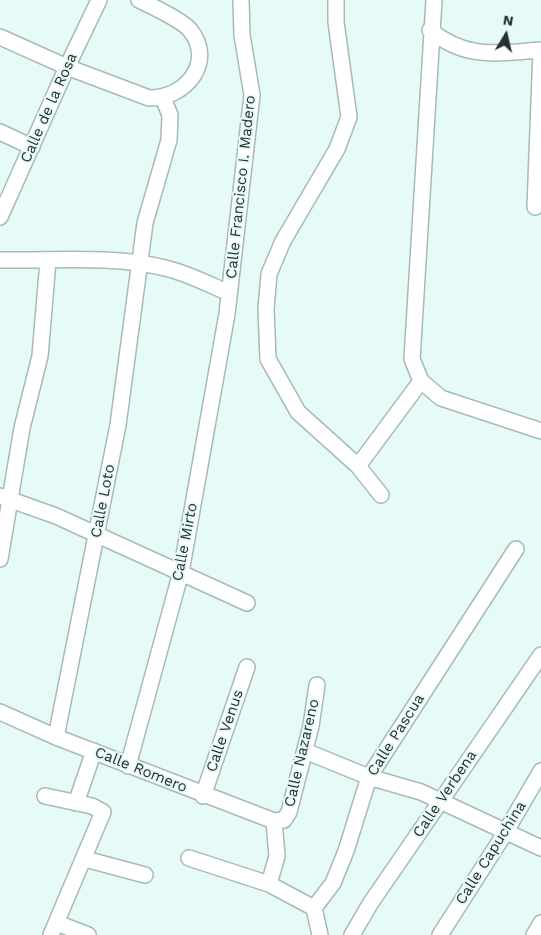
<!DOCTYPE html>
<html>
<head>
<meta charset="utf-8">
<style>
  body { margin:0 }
  #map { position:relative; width:541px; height:935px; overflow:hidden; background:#e6faf8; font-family:"Work Sans",sans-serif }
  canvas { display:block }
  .north { position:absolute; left:481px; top:10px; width:50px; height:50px; -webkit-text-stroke:4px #e6faf8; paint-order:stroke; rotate:9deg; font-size:14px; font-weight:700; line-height:20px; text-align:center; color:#293130 }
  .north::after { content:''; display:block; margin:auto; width:18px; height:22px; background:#293130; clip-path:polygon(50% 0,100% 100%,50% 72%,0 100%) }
</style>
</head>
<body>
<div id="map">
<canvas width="541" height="935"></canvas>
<div class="north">N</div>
</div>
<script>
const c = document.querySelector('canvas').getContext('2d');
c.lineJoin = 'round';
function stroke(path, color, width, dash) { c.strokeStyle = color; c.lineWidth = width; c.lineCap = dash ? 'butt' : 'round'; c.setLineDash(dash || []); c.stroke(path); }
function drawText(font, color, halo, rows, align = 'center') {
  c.font = font + ' "Work Sans",sans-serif'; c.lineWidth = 4; c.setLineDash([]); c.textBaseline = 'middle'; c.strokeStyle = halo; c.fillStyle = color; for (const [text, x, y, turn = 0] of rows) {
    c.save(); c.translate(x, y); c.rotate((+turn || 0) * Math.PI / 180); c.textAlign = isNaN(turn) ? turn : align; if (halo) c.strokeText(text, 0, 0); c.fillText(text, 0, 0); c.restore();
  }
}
const minor = new Path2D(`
  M336,0V22L349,117L337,149L283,241L269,274L266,309L268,359L298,412L358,466L381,495
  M434,0L412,359L421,381L441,398L541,431
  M430,30C466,60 498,53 541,50
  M0,37L67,67L149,98C185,99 216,62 190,30C183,21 150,5 139,0
  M0,132L32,147
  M535,207L541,50
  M0,217L67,67L99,0
  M0,260C54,261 111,255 165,268C187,273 208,284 229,293
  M358,466L421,381
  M0,496L56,516L247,603
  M0,559L22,428L40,356L48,261
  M0,712L56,737L274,821L284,820L289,812L311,726L317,685
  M56,737L118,425L145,223L169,140L170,115L163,98
  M305,751L369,777L421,792L541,848
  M128,766L181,572L227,314L252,95L242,35L241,0
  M45,796L92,806L103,812L51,935
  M203,796L247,667
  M76,803L94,751
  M189,858L269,884L314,908
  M85,859L145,875
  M269,884L277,856L274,821
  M57,923L88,935
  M320,935L314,908L333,883L346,851L369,777L516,549
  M352,935L370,904L541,655
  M440,935L505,833L541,771
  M534,935L541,923`);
const streetNames = [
  ["Calle de la Rosa",49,108,-66],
  ["Calle Francisco I. Madero",241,187,-84],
  ["Calle Loto",103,501,-79],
  ["Calle Mirto",185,542,-79],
  ["Calle Venus",225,731,-71],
  ["Calle Pascua",396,735,-58],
  ["Calle Nazareno",302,753,-77],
  ["Calle Romero",141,770,22],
  ["Calle Verbena",445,794,-56],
  ["Calle Capuchina",491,853,-58]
];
stroke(minor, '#a7bab8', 18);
stroke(minor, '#fff', 15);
drawText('15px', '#293130', '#e6faf8', streetNames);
</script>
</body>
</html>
